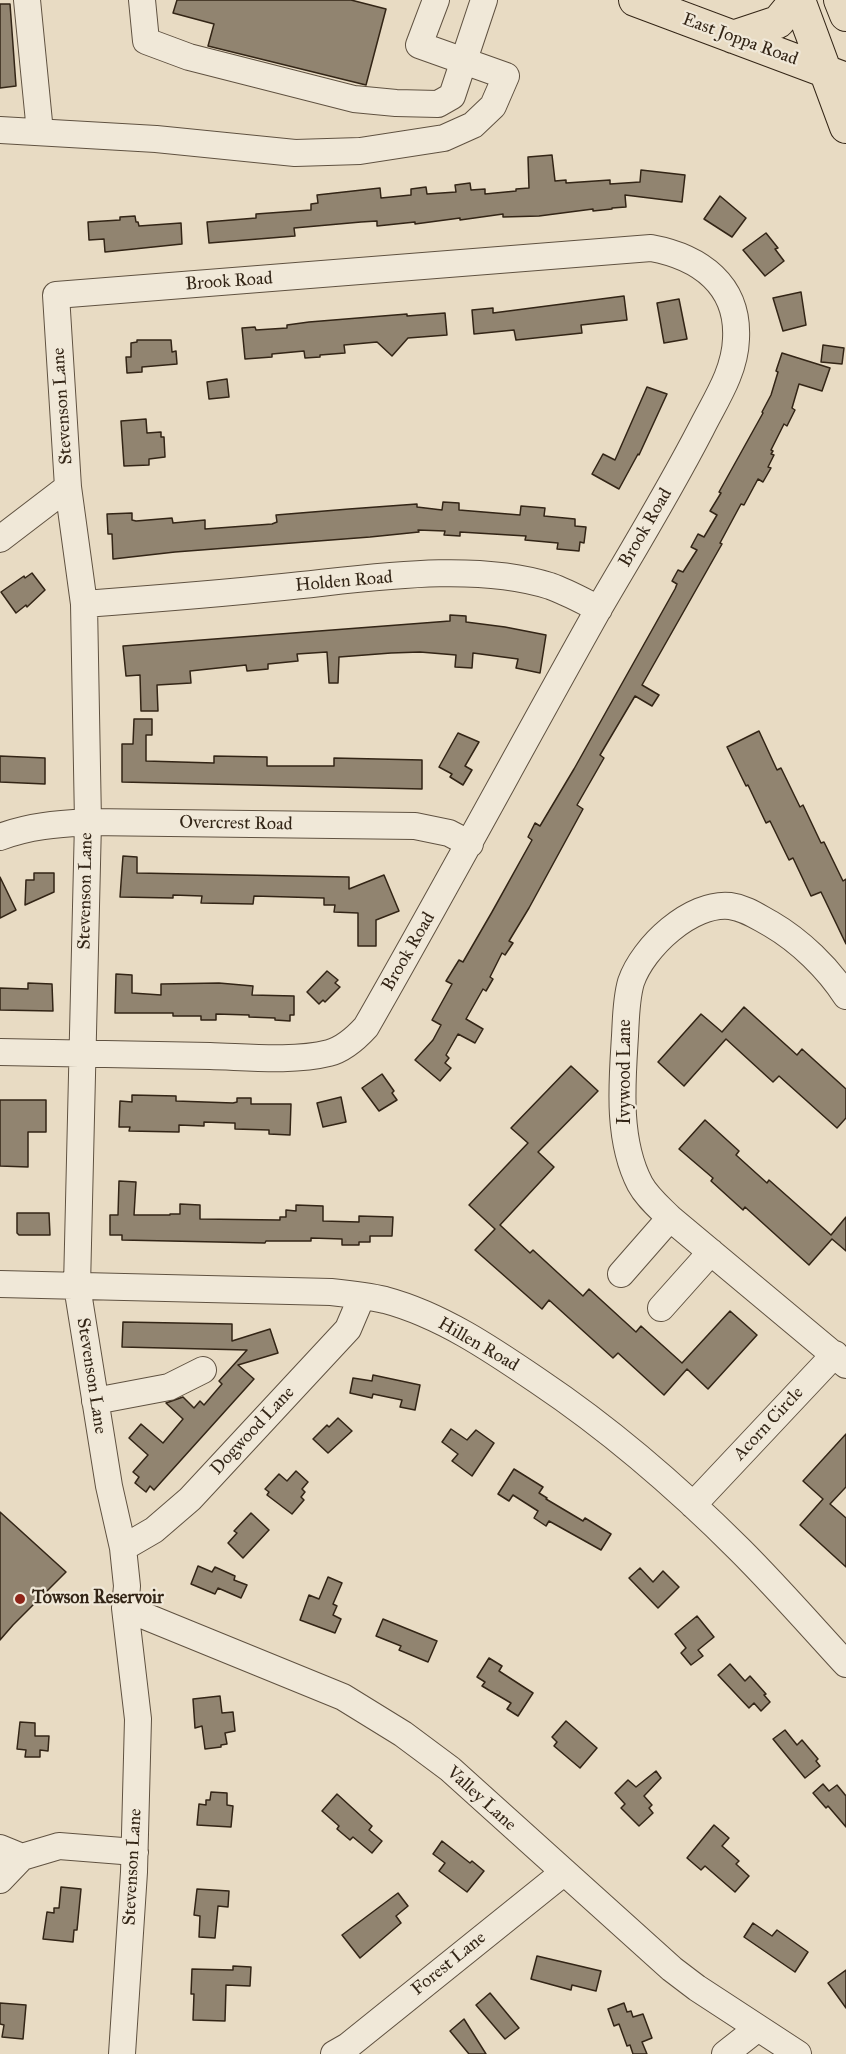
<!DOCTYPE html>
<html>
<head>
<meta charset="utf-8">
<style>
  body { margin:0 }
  canvas { display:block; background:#e8dbc3 }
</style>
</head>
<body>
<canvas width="846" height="2054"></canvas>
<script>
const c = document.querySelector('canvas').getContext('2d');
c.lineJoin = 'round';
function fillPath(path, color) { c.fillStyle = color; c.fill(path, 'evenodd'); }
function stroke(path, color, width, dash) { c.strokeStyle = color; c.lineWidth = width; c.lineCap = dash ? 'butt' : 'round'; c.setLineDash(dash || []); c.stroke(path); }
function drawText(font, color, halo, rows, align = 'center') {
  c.font = font + ' "IM FELL Great Primer",serif'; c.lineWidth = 4.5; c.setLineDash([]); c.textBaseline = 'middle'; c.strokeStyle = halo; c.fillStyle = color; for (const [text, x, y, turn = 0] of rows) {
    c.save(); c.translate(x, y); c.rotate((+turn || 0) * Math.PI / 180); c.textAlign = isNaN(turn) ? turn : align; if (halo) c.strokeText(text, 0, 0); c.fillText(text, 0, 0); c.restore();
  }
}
const building = new Path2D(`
  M177,0H351L386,9L366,85L208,46L214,24L173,13Z
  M0,4H10L16,86L0,88Z
  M552,155L555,181L566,180V183L610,180V184L640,182L641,170L685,175L682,202L625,195L626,207L612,208V209L593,211V209L539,216L503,217V214L460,220V218L415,224V222L377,226V221L361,222L294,228L295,236L209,243L207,222L256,218V214L311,210V204L318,203L317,195L380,188L381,198L411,195V189L426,187L427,194L456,192L455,185L470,183L471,190L485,189V194L516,191V189L529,188L528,157Z
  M720,196L746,218L732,237L704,219Z
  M135,216L136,222H138L139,226L181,223L182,244L105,252L104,239L89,240L88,222L120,220V217Z
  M766,233L778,248L775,249L784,261L765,276L743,250Z
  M801,292L806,325L783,331L773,298Z
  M624,296L627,320L581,325L582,333L516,340L514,330L474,334L472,310L493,308V313Z
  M679,299L687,339L664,343L657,303Z
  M445,313L447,335L408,338L392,356L377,342L344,345L345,353L320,355V357L305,358L304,351L272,354V357L245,359L242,328L255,327L256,330L287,328V325L309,322L407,314V316Z
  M137,340H171L172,352L176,351L177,364L142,367V372L127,373L126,357H131V343L137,342Z
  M823,345L844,348L842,364L821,362Z
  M782,353L830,368L822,391L799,384L792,408L795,410L787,426L784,424L771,450L773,451L771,454L774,455L768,467L771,468L763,482L758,479L744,505L741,504L720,543L722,544L642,685L659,695L652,706L635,696L600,755L604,758L577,805L583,809L529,908L509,941L513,943L505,955L502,953L490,977L493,979L486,991L483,989L466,1019L483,1029L475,1043L458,1034L446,1055L449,1058L445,1063L451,1068L440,1081L415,1060L433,1040L441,1025L432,1020L452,984L446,981L459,960L463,962L492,912L532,840L528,837L535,823L540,826L574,769L675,589L677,584L672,581L678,570L683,572L697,550L691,547L698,534L704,537L717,515L710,511L721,493L719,492L763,413L762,412L771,395L778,372L776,371Z
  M227,379L229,397L209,399L207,382Z
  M647,387L667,394L639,455L638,454L619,489L592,474L603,454L615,460Z
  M146,419L147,433L161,432V437H164L165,457L149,459V465L124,466L121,421Z
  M443,502L459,503V510L520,515L521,506L545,508L544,516L575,519V526L586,527L584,543L580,542L579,551L557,549L558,543L525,540L526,536L460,532V536L444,535L445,531L418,530L419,532L370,537L175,552L113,559L112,534H108L107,514L132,513V520L136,521L172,518L173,523L205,520V529L272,524L277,522L276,515L349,509L417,504V507L442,510Z
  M32,573L45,590L27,607L26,605L16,613L1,592L24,576L25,578Z
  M450,615L466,616V622L505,627L546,635L540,673L516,668L518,659L473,653L472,668L455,667L456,655L420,652L391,653L339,657L338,683H329L327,652L297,654L298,661L268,664V669L247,671L246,665L190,671L191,683L157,685L158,711H141L140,675L126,676L123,646L450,621Z
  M134,719H152V735H146V761L214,763V756L267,757V766H334V758L422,760V789L122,782V744H133Z
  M759,731L777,770L781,768L800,807L803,805L821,843L824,842L843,881L846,879V944L821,892L811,896L793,858L789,860L770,821L766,823L748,785L746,786L727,747Z
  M458,733L479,742L465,766L472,770L463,785L450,777L452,774L439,767Z
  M0,756L45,758V784L0,782Z
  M123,856L137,857V873L349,877V889L384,875L399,911L376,920V946H358V913L334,912L335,905H324V898L254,896L253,904L201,903L202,896L173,895V898L120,897Z
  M34,873H54V892L25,905L26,880H34Z
  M0,877L16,910L0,918Z
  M327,971L338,980L335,983L340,987L325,1002L323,1000L319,1004L307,992Z
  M116,974L132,975V993L161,995V984L219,983L253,986L252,995L294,996V1015H290V1021L275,1020V1018L249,1017V1015L216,1014V1020H201V1016H173V1013H115Z
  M28,983L52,984L53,1011L0,1010V988L28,989Z
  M744,1007L797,1055L802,1049L846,1089V1118L837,1128L779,1076L773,1082L726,1039L684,1086L658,1062L701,1014L722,1032Z
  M571,1066L598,1091L538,1152L554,1167L500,1225L530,1253L533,1250L583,1296L589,1289L636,1332L641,1326L682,1363L730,1311L757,1335L708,1389L687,1369L664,1395L618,1353L613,1358L549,1300L542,1309L475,1250L495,1229L469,1205L528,1143L511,1128Z
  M382,1074L394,1091L392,1093L397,1100L379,1111L362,1088Z
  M132,1095L176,1096V1101L233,1103L237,1102V1098H251V1104H291L290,1135L269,1134V1130L235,1129V1123H233L204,1122V1126L179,1125V1132L129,1131L130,1127H119L120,1101L132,1102Z
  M341,1097L346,1122L323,1127L317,1103Z
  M0,1100H46V1132H28V1167L0,1166Z
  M705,1120L739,1151L736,1155L767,1183L769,1180L831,1235L846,1217V1251L832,1239L809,1265L745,1207L743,1210L711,1181L713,1178L679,1149Z
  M119,1181L136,1182L134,1215H170V1214H180V1204L200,1205V1219L280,1220V1217H286V1210L296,1211V1205L323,1206V1221L359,1222V1216L393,1217L392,1236H370V1242H359V1245H342V1239L311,1238V1241H266L265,1243L122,1240V1235H110V1215H118Z
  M17,1213H49L50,1235H19L17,1233Z
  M123,1322L232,1324V1341L270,1329L278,1353L238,1365L254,1379L154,1490L150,1486L146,1492L135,1483L139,1477L133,1472L148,1455L129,1438L141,1424L163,1443L183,1419L166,1403L183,1397L194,1408L200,1401L204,1405L222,1384L219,1381L247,1350L122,1347Z
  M373,1375L420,1385L415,1410L400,1407L402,1400L373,1394L372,1398L350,1393L353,1378L372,1381Z
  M338,1418L352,1431L328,1453L313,1439L327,1425L329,1427Z
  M451,1429L467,1440L476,1430L494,1443L472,1476L452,1461L458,1454L442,1442Z
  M846,1434V1487L830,1504L846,1518V1567L800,1525L823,1499L803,1481Z
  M514,1469L543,1487L539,1493L547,1498L546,1499L583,1521L585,1518L611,1534L601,1550L549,1521L546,1526L534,1518L538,1511L513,1495L509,1501L498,1494Z
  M296,1471L308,1482L302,1489L305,1492L301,1497L304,1500L292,1514L267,1495L269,1492L265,1489L279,1474L287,1481Z
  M0,1512L66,1572L13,1625L0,1640Z
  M251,1513L269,1530L243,1558L228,1543L237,1533L234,1531Z
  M198,1566L212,1572L215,1567L235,1576L234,1580L247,1585L241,1598L218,1588L215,1594L191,1584Z
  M640,1568L653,1582L663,1571L679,1587L658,1608L629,1578Z
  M328,1577L342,1583L333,1604L337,1606L333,1615L341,1619L335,1633L300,1620L309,1595L319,1599Z
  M697,1616L714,1637L698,1650L703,1656L691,1665L681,1653L686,1648L675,1634Z
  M383,1619L437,1641L428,1662L399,1650L401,1646L376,1636Z
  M489,1658L502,1666L499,1671L533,1693L518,1716L507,1709L511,1703L482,1686L485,1682L477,1677Z
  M730,1664L745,1681L750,1676L766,1694L764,1695L770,1702L761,1711L754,1703L749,1708L718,1675Z
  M220,1696L222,1713L233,1712L235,1731L225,1733L227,1744L221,1745V1747L205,1749L202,1726L195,1728L193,1699Z
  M566,1721L597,1748L580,1768L554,1746L557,1742L552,1737Z
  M20,1722L35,1723V1736H49L48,1751L40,1750V1757H25L26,1750L17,1749Z
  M785,1730L797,1745L802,1740L818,1759L816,1761L820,1766L805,1778L773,1739Z
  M656,1771L661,1778L644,1796L652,1805L649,1808L653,1813L639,1826L621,1808L625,1804L615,1793L628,1780L636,1787Z
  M823,1784L829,1791L837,1785L846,1796V1827L828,1806L826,1808L813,1793Z
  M211,1792L227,1793V1805L233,1806L231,1827L197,1825L199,1804L206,1805V1800H210Z
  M337,1794L372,1826L369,1830L382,1841L372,1853L353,1837L350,1840L337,1829L339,1826L322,1811Z
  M714,1825L729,1838L722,1846L739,1861L736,1864L749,1876L735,1892L705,1866L701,1870L687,1858Z
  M442,1841L470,1863L472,1861L484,1871L467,1892L439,1871L445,1863L433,1854Z
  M61,1887L81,1889L77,1930H74L73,1942L43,1939L47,1912L54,1913V1908H59Z
  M197,1889L229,1891L228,1907L218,1906L215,1938L199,1937L200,1916L194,1915Z
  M398,1893L408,1906L396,1916L401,1923L360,1958L342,1935Z
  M753,1923L772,1936L777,1930L808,1952L795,1972L744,1937Z
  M537,1956L601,1971L596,1991L572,1985L571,1990L531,1979Z
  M233,1966L251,1967L250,1986L226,1985L225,2021L193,2020L194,1994H191L192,1969L233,1970Z
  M846,1970V2008L828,1983Z
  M490,1993L519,2028L505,2039L476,2005Z
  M0,2003L26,2005L23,2039L2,2037L4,2025L0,2024Z
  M624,2003L627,2012L631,2011L633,2017L643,2014L652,2038L642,2042L647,2054H633L630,2045L627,2046L619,2024L614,2026L608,2009Z
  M464,2019L486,2054H469L450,2031Z`);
const minor = new Path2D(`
  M27,0L40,132
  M142,0L146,41L189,57L354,99L396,103L438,104L452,96L484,0
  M0,130L156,139L295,153L360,151L444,138L473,125L493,106L506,76L419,45L436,0
  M0,539L68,487
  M84,604C151,599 217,594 283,587C365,579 471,561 550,586C567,592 583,601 599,609
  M0,837C29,826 57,824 88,822L415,826L449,833L470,844
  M846,996C828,968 800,941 771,924C758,917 746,908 730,906C691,902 643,947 631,982C626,999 626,1018 625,1036C622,1083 617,1140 640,1184C647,1197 659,1207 670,1218L846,1365
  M0,1052C70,1053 140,1055 210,1056C247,1057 293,1062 329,1053C344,1049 356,1038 366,1027C445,889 520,749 598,610C633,550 669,491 701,429C715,401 735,372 736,339C739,285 700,257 651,248L56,295L68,487L84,604L88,822L77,1286L109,1486L123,1548L127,1586L125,1608L138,1719L134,1872L122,2054
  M621,1274L670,1218
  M0,1284L331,1292C350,1294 368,1296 385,1300C441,1315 491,1349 538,1381C611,1430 678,1488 740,1550C777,1587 811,1626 846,1664
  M661,1308L711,1252
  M95,1401L169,1387L203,1370
  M693,1505L835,1354
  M123,1548L154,1530L190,1499L348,1329L362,1296
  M125,1608L343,1697L403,1734L450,1769L672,1969L697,1988L798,2054
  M0,1848L22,1857L0,1880
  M22,1857L59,1846L135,1852
  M334,2054L348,2046L563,1873
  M725,2054L758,2028`);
const major = new Path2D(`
  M635,0L846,79
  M799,0L846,127
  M840,0L846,15
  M733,37L778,22L796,0`);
const markers = [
  [20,1599,6,"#8f2418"]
];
const streetNames = [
  ["East Joppa Road",740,40,20],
  ["Brook Road",229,282,-4],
  ["Stevenson Lane",63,406,-94],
  ["Brook Road",646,528,-60],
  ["Holden Road",344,582,-5],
  ["Overcrest Road",236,824,1],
  ["Stevenson Lane",86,891,-89],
  ["Brook Road",409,952,-60],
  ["Ivywood Lane",626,1072,-90],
  ["Hillen Road",478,1345,30],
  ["Stevenson Lane",91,1376,81],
  ["Acorn Circle",769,1424,-47],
  ["Dogwood Lane",253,1431,-47],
  ["Valley Lane",481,1799,42],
  ["Stevenson Lane",133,1867,-87],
  ["Forest Lane",449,1964,-39]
];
const poiNames = [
  ["Towson Reservoir",32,1599]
];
fillPath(building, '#918470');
stroke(building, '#332516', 1.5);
stroke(minor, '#605241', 28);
stroke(major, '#332516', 34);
stroke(minor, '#f0e8d8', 26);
stroke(major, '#e8dbc3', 32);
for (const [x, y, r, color] of markers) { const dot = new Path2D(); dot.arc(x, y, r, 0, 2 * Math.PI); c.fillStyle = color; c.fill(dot); stroke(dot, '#f0e8d8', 2); }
drawText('18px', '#332516', '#f0e8d8', streetNames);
drawText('bold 18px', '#332516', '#f0e8d8', poiNames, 'left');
</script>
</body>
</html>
